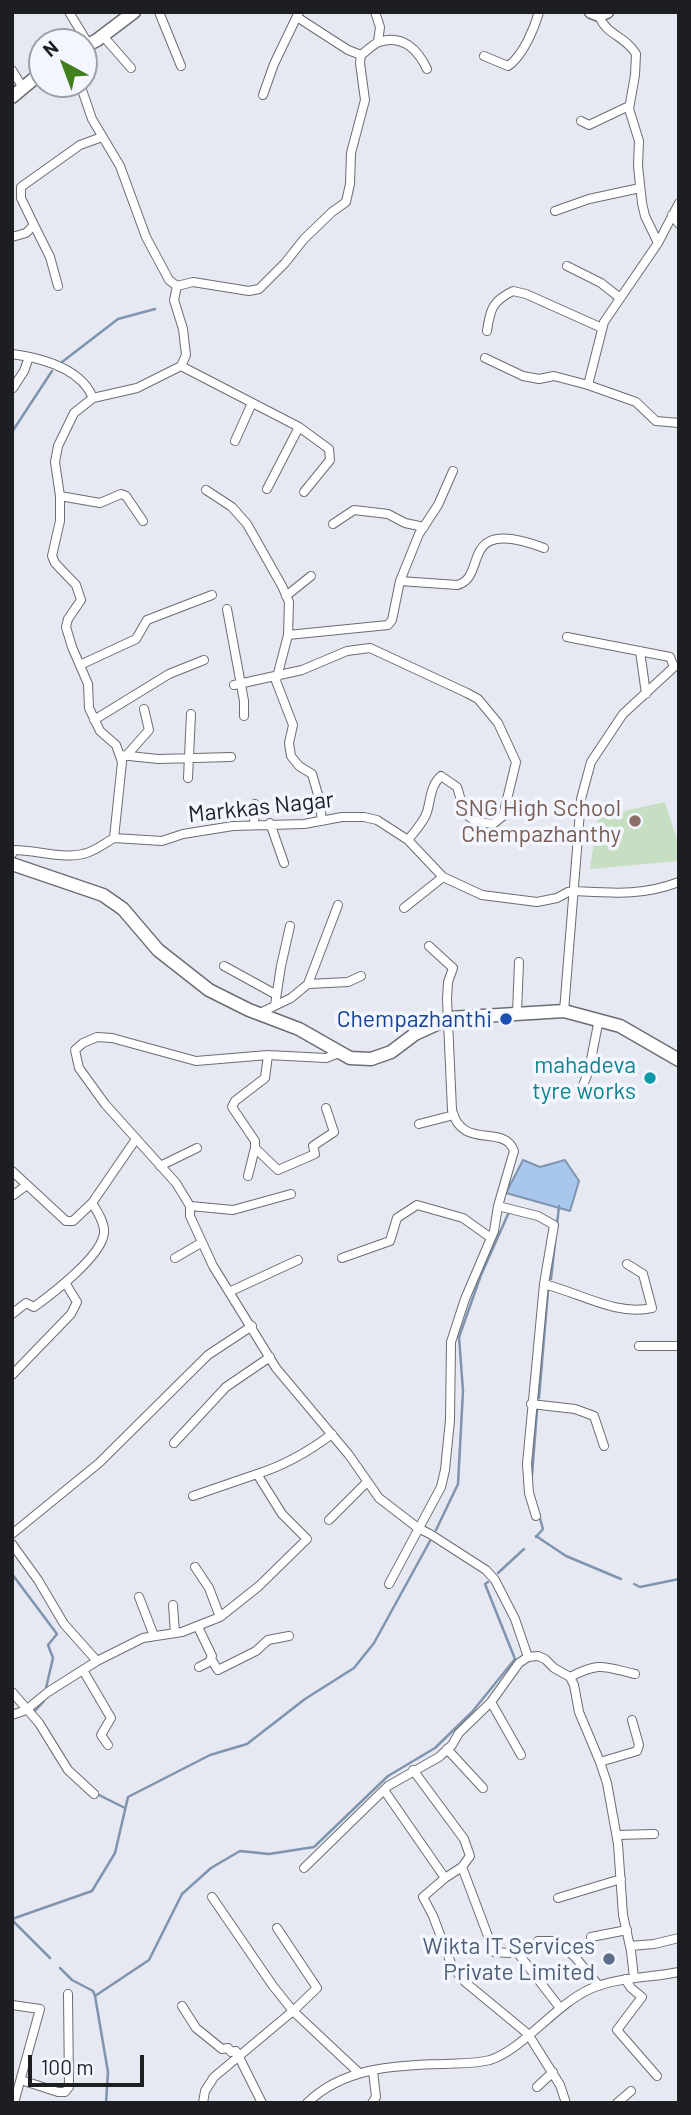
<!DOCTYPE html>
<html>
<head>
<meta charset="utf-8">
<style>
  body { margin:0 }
  #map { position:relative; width:691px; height:2115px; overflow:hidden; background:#e6e9f1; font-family:Barlow,sans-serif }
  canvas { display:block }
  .frame { position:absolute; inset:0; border:14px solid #1d1e21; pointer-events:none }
  .north { position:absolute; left:28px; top:28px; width:70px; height:70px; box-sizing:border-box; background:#f3f6ff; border:2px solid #9da0a6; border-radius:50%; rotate:319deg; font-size:19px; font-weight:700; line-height:28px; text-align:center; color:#1d1e21 }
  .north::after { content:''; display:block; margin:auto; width:24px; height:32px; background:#42801d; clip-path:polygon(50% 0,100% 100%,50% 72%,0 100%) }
  .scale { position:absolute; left:28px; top:2055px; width:116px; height:32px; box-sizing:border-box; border:4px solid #1d1e21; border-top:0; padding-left:9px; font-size:21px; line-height:24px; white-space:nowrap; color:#1d1e21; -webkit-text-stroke:5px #f3f6ff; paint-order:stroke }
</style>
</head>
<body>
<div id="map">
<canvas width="691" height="2115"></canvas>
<div class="frame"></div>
<div class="north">N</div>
<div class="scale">100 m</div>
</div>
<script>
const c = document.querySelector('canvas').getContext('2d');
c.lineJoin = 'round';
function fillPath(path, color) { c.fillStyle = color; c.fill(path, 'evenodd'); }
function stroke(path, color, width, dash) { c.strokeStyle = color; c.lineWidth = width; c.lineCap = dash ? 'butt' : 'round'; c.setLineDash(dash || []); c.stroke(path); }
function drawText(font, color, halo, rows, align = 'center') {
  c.font = font + ' Barlow,sans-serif'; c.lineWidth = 7; c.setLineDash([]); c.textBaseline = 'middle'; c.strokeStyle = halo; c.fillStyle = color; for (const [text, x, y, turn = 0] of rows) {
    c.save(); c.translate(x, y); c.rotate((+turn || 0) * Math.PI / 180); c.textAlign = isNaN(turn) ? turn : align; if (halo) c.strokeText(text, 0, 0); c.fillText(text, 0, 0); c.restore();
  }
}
const green = new Path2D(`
  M665,802L679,846V861L590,869L598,817Z`);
const water = new Path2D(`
  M523,1160L540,1167L565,1160L579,1181L570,1211L506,1193Z`);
const stream = new Path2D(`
  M62,362L118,319L155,309
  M12,432L52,371
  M551,1279L559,1206
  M539,1398L548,1291
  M532,1475L537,1411
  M436,1530L458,1484L463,1391L459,1337L481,1275L509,1212
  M536,1536L566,1556L621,1579
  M536,1537L543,1529L539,1515
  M498,1573L524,1549
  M12,1574L57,1634L48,1645L53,1658L46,1688
  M634,1584L640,1587L679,1579
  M33,1713L44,1701
  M97,1794L125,1808
  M12,1919L92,1891L115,1853L128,1797L210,1755L247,1744L305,1699L354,1668L374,1643L430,1541
  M12,1920L50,1958
  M60,1968L72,1980L93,1991L95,1996L108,2072L106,2103
  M95,1996L149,1960L182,1894L211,1868L240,1851L269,1854L314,1847L388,1776L435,1748L472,1712L515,1659L485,1584L488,1582`);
const street = new Path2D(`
  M69,12L89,45
  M159,12L181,66
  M375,12L380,27L378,42
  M599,15C605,35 626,36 636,54L635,75L629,109L639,141L638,166L642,203L645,216L658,243L604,322L588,385L636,402L656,421L679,423
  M297,17L348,50L361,55
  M103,36L131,68
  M484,56L508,66C523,56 534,29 539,12
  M12,70L23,88
  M80,84L92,119L120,166L146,237L169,280L177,286L174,300L183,329L186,355L181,366L137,388L93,398L74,413L58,446L55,462L60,496V521L52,556L55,563L76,585L81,600L68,619L66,627L72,647L88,684L89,708L100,731L116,745L122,762L114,838
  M263,95L274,64L299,12
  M581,121L589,125L629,106
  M555,211L589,199L640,188
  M672,215L679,224
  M34,225L50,257L58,286
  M12,237L26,233L34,225L21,198V187L80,145L102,137
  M658,243L679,203
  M567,266L601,283L620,298
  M177,286L193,282L249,291L259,289L285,263L304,239L332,212L346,202L350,184L351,153L365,100L360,63L361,55C367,51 373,44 379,42C403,34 418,50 427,69
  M487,331C490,310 492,301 513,291L526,294L602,328
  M12,354C41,358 81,368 93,398
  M485,358L523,376L539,379L554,376L588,385
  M181,366L299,427L329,449L330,460L304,492
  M13,388L24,371L29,357
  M235,441L252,403
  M267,489L299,427
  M206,490L232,507L247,524L282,586L289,602L288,635L276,681L293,725L289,743L291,756L299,766L312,774L319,798L322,821
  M60,496L100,503L121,494L126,496L143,521
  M333,524L354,510L388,514L405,523L424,527
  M400,581L457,585C489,578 456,515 544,548
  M286,596L311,576
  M227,609L244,701V716
  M288,635L388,625L392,620L400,581L419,534L438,505L453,471
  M640,651L646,694
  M80,665L136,639L147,620L212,595
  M234,685L302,670L347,651L370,648L467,693L478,699L498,723L516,762L503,816L493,824C463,822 465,812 457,787L441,776C430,786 431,799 427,812C424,822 414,832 408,840
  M94,720L169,674L204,660
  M120,755L158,759L231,757
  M126,756L149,730L144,709
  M188,778L191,714
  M270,823L284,863
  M254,824L255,804
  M114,838L162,841L183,834L233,826L304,824L342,817H364L377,820L408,840L443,877L482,895L537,902L557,898L568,892L575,891C613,893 642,896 679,882
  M12,854L14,850C36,850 62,859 83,854C94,852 105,843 114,838
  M404,908L443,877
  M224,966L275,994
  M308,984L348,982L361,976
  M275,1005L281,966L290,926
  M564,1011L581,799L591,762L623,714L674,667L670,657L567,637
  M260,1013L291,998L308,984L338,905
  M517,1013L519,962
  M339,1053L326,1058L268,1055L196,1061L112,1038L97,1037L83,1043L75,1050L79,1068L105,1104L176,1183L190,1206V1216L213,1266L276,1368L349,1455L379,1498L418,1528L430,1534L486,1570L495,1580L515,1619L528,1657L538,1656L545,1659L554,1668L570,1677L574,1685L579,1712L600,1762L607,1783L618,1844L623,1915L631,1951L634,1978
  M582,1088L589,1070L599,1019
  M419,1124L454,1115
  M255,1148L278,1170L315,1154L313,1146L334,1132L326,1108
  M160,1166L197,1148
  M12,1171L66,1221H73L92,1203
  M248,1176L255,1148V1141L232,1107L235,1101L265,1078L268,1055
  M12,1196L27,1185
  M190,1206L233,1210L291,1194
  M498,1206L538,1216L554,1225L544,1284
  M175,1258L201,1243
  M342,1258L390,1241L397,1218L417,1205L463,1218L491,1238
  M229,1292L298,1260
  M12,1314L26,1303L34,1307C52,1294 102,1256 104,1233C105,1223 97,1211 92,1203L136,1139
  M639,1346H679
  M12,1375L71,1314L77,1302L66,1284
  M531,1404L575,1409L594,1416L604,1446
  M174,1443L226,1387L270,1357
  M193,1496L257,1474
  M536,1516L529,1493L527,1464L544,1284C580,1293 616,1316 652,1308L643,1274L627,1264
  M329,1520L367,1482
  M12,1534L99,1463L208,1355L252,1326
  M12,1544L38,1580L64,1624L97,1661
  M195,1567L209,1588L220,1617
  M389,1584L441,1487L445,1470L450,1420L451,1342L465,1299L494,1231L498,1206L514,1151C504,1123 462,1151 452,1110L447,999L448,982L453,968L429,946
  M139,1597L154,1636
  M173,1605L175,1633
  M198,1627L212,1656L209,1662L199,1667
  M211,1659L218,1670L256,1651L268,1640L289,1636
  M84,1672L111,1718L101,1735L108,1745
  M570,1677C601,1661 604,1667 635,1674
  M12,1692L39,1723L68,1770L94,1794
  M491,1702L521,1755
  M12,1715L26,1710L48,1692L97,1661L143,1638L182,1632L220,1617L259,1586L307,1539L282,1514L257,1474C286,1465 308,1452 332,1434
  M447,1749L483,1788
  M600,1762L637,1751L639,1745L632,1720
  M384,1790L445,1878L462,1867L470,1856L464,1839L413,1770
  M617,1835L654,1834
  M462,1867L494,1952L509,1953L514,1948L560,2008
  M304,1868L388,1786L439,1757L452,1745L459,1733L491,1702L519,1663L528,1657
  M445,1878L423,1897L433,1916L452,1966L465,1982L528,2034L560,2085L566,2103
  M212,1897L273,1986L293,2011L359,2073
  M558,1898L621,1879
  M591,1937L627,1930
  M538,1941H556L575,1957L599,1986
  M630,1946L654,1944L679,1938
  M625,1979L631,1988L642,1997L617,2030L657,2076
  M12,2005L40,2009L14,2103
  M182,2006L196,2028L222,2049L228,2048L231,2052L236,2051L262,2103
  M21,2080L58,2092H65L69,2087L68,1994
  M537,2087L553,2072
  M203,2103L205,2091L214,2077L293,2011L317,1988L277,1928
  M307,2103C343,2068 394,2065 442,2064C458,2063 474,2064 490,2060C522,2050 555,2005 590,1989C618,1977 649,1978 679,1972
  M372,2103L376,2097L373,2071
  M617,2103L631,2091`);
const secondary = new Path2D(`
  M591,12L599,15L607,12
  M84,47L97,40L134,12
  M12,97L42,72
  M12,864L103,895L123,909L158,950L209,990L249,1010L299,1029L350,1058L371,1059L391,1052L415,1034L450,1018L564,1011L620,1026L679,1060`);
const markers = [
  [635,821,7,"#8d6e63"],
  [506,1019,7,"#1a4fb4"],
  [650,1078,7,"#0f9aa8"],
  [609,1959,7,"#5c6f8a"]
];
const streetNames = [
  ["Markkas Nagar",261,807,-6]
];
const educationNames = [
  ["SNG High School",621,808],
  ["Chempazhanthy",621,834]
];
const transitNames = [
  ["Chempazhanthi",492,1019]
];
const cultureNames = [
  ["mahadeva",636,1065],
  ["tyre works",636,1091]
];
const serviceNames = [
  ["Wikta IT Services",595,1946],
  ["Private Limited",595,1972]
];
fillPath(green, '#c6dec1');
fillPath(water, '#a9c7ec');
stroke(water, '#7f94af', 2);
stroke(stream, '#7f94af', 2.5);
stroke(street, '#6b6d74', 10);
stroke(secondary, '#6b6d74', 15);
stroke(street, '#fff', 8);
stroke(secondary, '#fff', 12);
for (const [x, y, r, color] of markers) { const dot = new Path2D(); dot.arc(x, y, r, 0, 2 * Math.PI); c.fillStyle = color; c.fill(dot); stroke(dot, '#f3f6ff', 2.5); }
drawText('23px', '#1d1e21', '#f3f6ff', streetNames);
drawText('23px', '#785e54', '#f3f6ff', educationNames, 'right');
drawText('23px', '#164399', '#f3f6ff', transitNames, 'right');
drawText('23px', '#0d838f', '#f3f6ff', cultureNames, 'right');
drawText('23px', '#4e5e75', '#f3f6ff', serviceNames, 'right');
</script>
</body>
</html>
